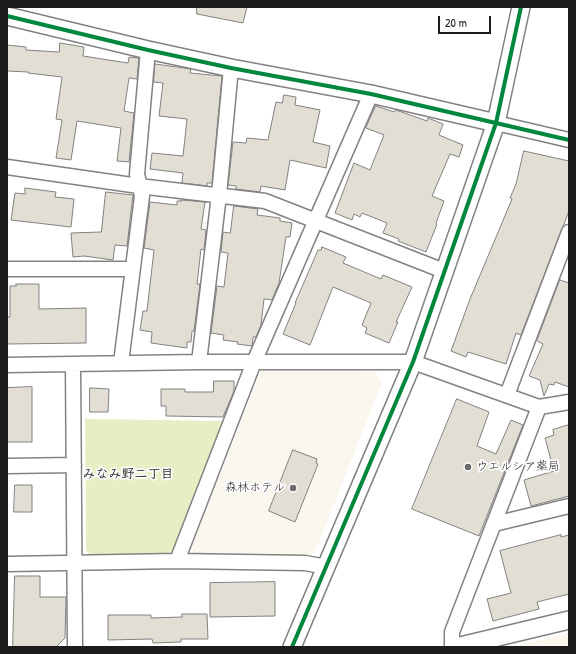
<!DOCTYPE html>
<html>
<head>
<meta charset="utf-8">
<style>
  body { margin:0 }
  #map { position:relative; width:576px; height:654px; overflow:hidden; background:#fff; font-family:"Patrick Hand",sans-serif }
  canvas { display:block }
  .frame { position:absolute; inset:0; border:8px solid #1c1c1c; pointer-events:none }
  .scale { position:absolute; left:438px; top:16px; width:53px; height:18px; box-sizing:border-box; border:2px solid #1c1c1c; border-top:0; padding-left:5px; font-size:12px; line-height:14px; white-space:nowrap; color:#1c1c1c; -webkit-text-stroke:3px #fff; paint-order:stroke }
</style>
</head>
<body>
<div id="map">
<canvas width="576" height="654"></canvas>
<div class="frame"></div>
<div class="scale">20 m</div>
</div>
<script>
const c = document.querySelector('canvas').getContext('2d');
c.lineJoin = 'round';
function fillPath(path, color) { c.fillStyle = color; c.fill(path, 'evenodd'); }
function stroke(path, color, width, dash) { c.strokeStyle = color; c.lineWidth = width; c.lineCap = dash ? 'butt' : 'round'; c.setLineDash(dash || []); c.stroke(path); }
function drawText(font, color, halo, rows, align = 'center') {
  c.font = font + ' "Patrick Hand","Klee One",sans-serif'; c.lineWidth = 3.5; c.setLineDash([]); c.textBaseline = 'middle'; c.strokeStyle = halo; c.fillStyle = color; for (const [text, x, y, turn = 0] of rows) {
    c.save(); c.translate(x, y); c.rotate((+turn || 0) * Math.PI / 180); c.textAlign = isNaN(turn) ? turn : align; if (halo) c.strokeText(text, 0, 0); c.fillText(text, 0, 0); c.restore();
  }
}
const built = new Path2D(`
  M262,369L375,371L382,383L315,552L310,555L194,556L191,549Z
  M569,633V647H511Z`);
const green = new Path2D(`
  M85,419L228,421L177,550L169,556H91L86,550Z`);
const building = new Path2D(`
  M197,7H247L243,23L197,14Z
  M60,43L84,47L83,56L128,63L129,57L139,58L137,79L129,78L124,111L134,113L129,162L117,161L121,128L77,121L71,160L56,158L62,120L56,119L62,77L28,73V72L7,71V45L26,47V50L59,52Z
  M155,64L191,69L190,73L222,76L212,183H207V186L182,183L183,173L150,169L152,153L183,156L187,119L159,116L163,83L154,82Z
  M284,95L296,97L295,105L320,110L313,142L330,146L326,168L290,160L285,190L261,186L260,192L236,189V186L228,185L233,142L246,143L247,138L268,140L276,102L282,103Z
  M376,106L394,112L396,110L427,121L428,118L443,124L439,135L463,145L459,157L450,154L432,196L444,201L436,223L437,224L426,252L398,241L399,239L383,233L387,223L362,213L360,217L354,214L352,220L335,213L354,163L370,170L384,135L366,128Z
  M524,151L569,161V211L521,335L516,333L506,364L468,352L466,357L451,351L470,299L512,199L510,198L516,184Z
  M25,188L56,192L55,197L74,199L71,227L11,220L15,193L25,194Z
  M106,192L133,195L127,246L115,245L113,260L84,256L73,257L71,233L101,232Z
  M181,200L205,202L201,229L206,230L204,250L201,249L197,284H200L194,331H192L191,342H187V348L151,343L152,332L140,330L143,311H147L154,250L144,248L150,202L177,205V201H181Z
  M234,206L258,209L257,215L280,218V221L292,223L290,237H286L279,283L272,300L264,299L261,325L256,337H253L252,346L237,344L238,342L223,340L224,335L211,333L217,286L224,287L228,253L221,252L223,232L230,233Z
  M322,247L346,257L343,263L381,279L383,275L412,287L396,322H398L389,343L365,333L367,328L362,325L371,303L333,287L310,345L283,334L296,303H295L318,250H321Z
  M560,280L569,283V387L555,382L554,385L549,384L544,396L540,380L529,376L543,344L537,341Z
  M16,284H39V309L86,308V343L7,344V317H10V286H16Z
  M214,381H234V391L223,417L166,416V406H161V389H185V392H213Z
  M32,387V442H7V388Z
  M90,388L109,389L108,412H90Z
  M457,399L489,412L477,446L496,454L511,420L523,425L479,536L412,509Z
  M569,425V496L531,506L524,480L554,471L545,438L554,435L553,430Z
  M293,450L317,459L316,463L318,464L295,522L269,511Z
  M15,485H32V512H14Z
  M561,535V537L569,535V594L537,602L539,609L493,621L487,599L511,593L500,551Z
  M15,576H40V597H66L65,638L56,647H13Z
  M275,582V616L210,617V583Z
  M182,614H207L208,639H181V642L153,643L152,639L108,640V615H151V618L182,617Z`);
const minor = new Path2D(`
  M496,123L569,140
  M7,167L139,186L265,201L444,271
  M7,269H132
  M199,362L219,195L231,68
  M121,363L142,196L137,174L148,50
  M7,365L199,362H413L539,407L569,402
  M73,365L75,647
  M507,395L569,232
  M7,466L74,465
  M494,524L569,506
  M177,561L254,362L371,94
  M7,564L177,561L305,563L327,567
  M452,647V632L539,407`);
const tertiary = new Path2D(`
  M7,16L148,50L231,68L371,94L496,123
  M292,647L413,362L496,123L521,7
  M456,647L569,620`);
const cycleway = new Path2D(`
  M7,16L148,50L231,68L371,94L569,140
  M292,647L413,362L496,123L521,7`);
const markers = [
  [468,467,4,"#6b6b6b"],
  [293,488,4,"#6b6b6b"]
];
const poiNames = [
  ["ウエルシア薬局",476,467],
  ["森林ホテル",285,488,"right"]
];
const neighbourhoodNames = [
  ["みなみ野二丁目",128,475]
];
fillPath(built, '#fbf6ee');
fillPath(green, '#e7eec4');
fillPath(building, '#e3ded4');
stroke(building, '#828282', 1);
stroke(minor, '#828282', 17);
stroke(tertiary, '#828282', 20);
stroke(minor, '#fff', 14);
stroke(tertiary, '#fff', 17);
stroke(cycleway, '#00873e', 4);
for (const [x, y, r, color] of markers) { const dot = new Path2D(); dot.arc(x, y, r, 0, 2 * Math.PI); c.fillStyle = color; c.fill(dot); stroke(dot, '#fff', 1.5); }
drawText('12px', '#1c1c1c', '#fff', poiNames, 'left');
drawText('bold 13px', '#1c1c1c', '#fff', neighbourhoodNames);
</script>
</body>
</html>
